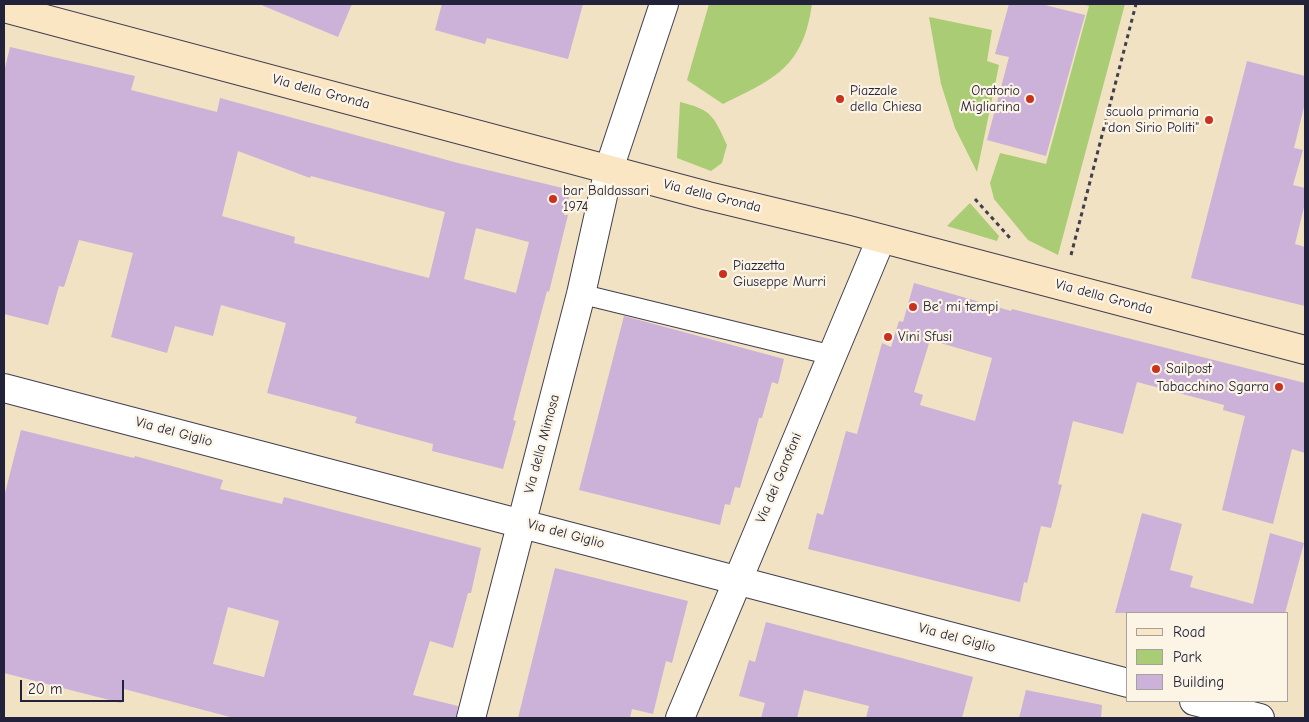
<!DOCTYPE html>
<html>
<head>
<meta charset="utf-8">
<style>
  body { margin:0 }
  #map { position:relative; width:1309px; height:722px; overflow:hidden; background:#f1e2c3; font-family:"Comic Neue",sans-serif }
  canvas { display:block }
  .frame { position:absolute; inset:0; border:5px solid #22223b; pointer-events:none }
  .legend { position:absolute; left:1126px; top:612px; width:162px; height:90px; box-sizing:border-box; background:#fcf5e5; border:1px solid #a5a1a1; margin:0; padding:6px 9px; list-style:none; font-size:15px; color:#22223b }
  .legend li { display:flex; align-items:center; gap:10px; height:25px }
  .legend b { width:25px; border:1px solid #a5a1a1 }
  .scale { position:absolute; left:20px; top:680px; width:104px; height:22px; box-sizing:border-box; border:2px solid #22223b; border-top:0; padding-left:6px; font-size:15px; line-height:18px; white-space:nowrap; color:#22223b; -webkit-text-stroke:4px #fcf5e5; paint-order:stroke }
</style>
</head>
<body>
<div id="map">
<canvas width="1309" height="722"></canvas>
<div class="frame"></div>
<ul class="legend">
<li><b style="height:6px;background:#fbe6c4"></b>Road</li>
<li><b style="height:14px;background:#aacc74"></b>Park</li>
<li><b style="height:14px;background:#ccb1d8"></b>Building</li>
</ul>
<div class="scale">20 m</div>
</div>
<script>
const c = document.querySelector('canvas').getContext('2d');
c.lineJoin = 'round';
function fillPath(path, color) { c.fillStyle = color; c.fill(path, 'evenodd'); }
function stroke(path, color, width, dash) { c.strokeStyle = color; c.lineWidth = width; c.lineCap = dash ? 'butt' : 'round'; c.setLineDash(dash || []); c.stroke(path); }
function drawText(font, color, halo, rows, align = 'center') {
  c.font = font + ' "Comic Neue",sans-serif'; c.lineWidth = 4.5; c.setLineDash([]); c.textBaseline = 'middle'; c.strokeStyle = halo; c.fillStyle = color; for (const [text, x, y, turn = 0] of rows) {
    c.save(); c.translate(x, y); c.rotate((+turn || 0) * Math.PI / 180); c.textAlign = isNaN(turn) ? turn : align; if (halo) c.strokeText(text, 0, 0); c.fillText(text, 0, 0); c.restore();
  }
}
const green = new Path2D(`
  M709,4H812C803,67 776,78 723,104L687,80Z
  M1082,4H1125L1058,255L1028,240L994,199L990,183L1000,153L1046,164L1089,6Z
  M929,17L992,30L987,61L999,65L977,172L955,128L941,84Z
  M680,102C712,110 713,115 727,145L722,163L711,171L677,158Z
  M970,203L999,236L997,241L947,226Z`);
const building = new Path2D(`
  M259,4H352L338,37Z
  M442,4H583L568,59L487,38L485,44L435,30Z
  M1009,4H1041L1085,15L1046,156L987,140L1009,57L995,54Z
  M10,47L135,76L131,90L217,112L220,98L458,163L571,190L564,215H568L549,292L547,291L513,420L516,421L503,469L432,451L433,444L355,423L357,417L267,393L286,323L221,305L213,336L175,326L167,353L111,337L133,253L79,240L64,287L59,286L48,325L4,314V72ZM238,151L310,178L311,176L445,212L429,278L294,243L295,237L222,216ZM476,228L529,242L516,293L464,279Z
  M1247,61L1305,76V103L1294,148L1303,150L1293,185L1305,188V203L1295,244L1305,247V306L1191,278Z
  M914,283L1011,311L1012,309L1305,383V453L1292,449L1273,524L1222,510L1245,416L1223,410L1224,405L1137,382L1123,434L1073,421L1058,484L1062,485L1051,528L1041,526L1027,583L1024,582L1020,602L808,549L817,513L823,515L846,431L857,434L882,343L891,347L899,321L903,322ZM930,340L992,358L975,421L920,405L923,395L914,392Z
  M624,316L784,359L778,384L772,382L762,418H759L740,488L735,487L730,505L725,504L720,525L579,490Z
  M21,430L134,458L135,456L223,480L220,489L282,504L284,497L481,548L471,593H468L453,648L430,641L413,695L458,706L456,718H234L124,689L121,703L4,673V497ZM228,607L279,621L264,677L213,664Z
  M1142,513L1182,524L1170,570L1193,576L1190,587L1253,604L1270,533L1304,543L1285,613H1115Z
  M555,568L688,601L672,663L666,661L653,714L632,709L630,718H518Z
  M766,622L973,677L962,718H866L869,706L804,690L797,718H761L765,703L739,696L749,660L755,662Z
  M1026,690L1102,705L1101,718H1019Z`);
const path = new Path2D(`
  M975,199L1010,238
  M1071,255L1136,4`);
const lane = new Path2D(`
  M581,294L831,355`);
const street = new Path2D(`
  M4,388L1128,683
  M1194,701L1260,718
  M471,718L581,294L609,169L664,4
  M680,718L881,239`);
const secondary = new Path2D(`
  M4,8L708,196L849,230L1305,350`);
const markers = [
  [840,99,5,"#c8321e"],
  [1030,99,5,"#c8321e"],
  [1209,120,5,"#c8321e"],
  [553,199,5,"#c8321e"],
  [723,274,5,"#c8321e"],
  [913,307,5,"#c8321e"],
  [888,337,5,"#c8321e"],
  [1156,369,5,"#c8321e"],
  [1279,387,5,"#c8321e"]
];
const poiNames = [
  ["Piazzale",850,91],
  ["della Chiesa",850,107],
  ["Oratorio",1020,91,"right"],
  ["Migliarina",1020,107,"right"],
  ["scuola primaria",1199,112,"right"],
  ["\"don Sirio Politi\"",1199,128,"right"],
  ["bar Baldassari",563,191],
  ["1974",563,207],
  ["Piazzetta",733,266],
  ["Giuseppe Murri",733,282],
  ["Be' mi tempi",923,307],
  ["Vini Sfusi",898,337],
  ["Sailpost",1166,369],
  ["Tabacchino Sgarra",1269,387,"right"]
];
const streetNames = [
  ["Via della Gronda",321,92,15],
  ["Via della Gronda",712,196,14],
  ["Via della Gronda",1104,297,15],
  ["Via del Giglio",174,432,15],
  ["Via della Mimosa",542,444,-75],
  ["Via dei Garofani",779,478,-67],
  ["Via del Giglio",566,534,15],
  ["Via del Giglio",957,638,15]
];
fillPath(green, '#aacc74');
fillPath(building, '#ccb1d8');
stroke(lane, '#413f4f', 21);
stroke(street, '#413f4f', 30);
stroke(secondary, '#413f4f', 30);
stroke(path, '#413f4f', 3, [4, 4]);
stroke(lane, '#fff', 19);
stroke(street, '#fff', 28);
stroke(secondary, '#fbe6c4', 28);
for (const [x, y, r, color] of markers) { const dot = new Path2D(); dot.arc(x, y, r, 0, 2 * Math.PI); c.fillStyle = color; c.fill(dot); stroke(dot, '#fcf5e5', 2); }
drawText('14px', '#22223b', '#fcf5e5', poiNames, 'left');
drawText('14px', '#22223b', '#fcf5e5', streetNames);
</script>
</body>
</html>
